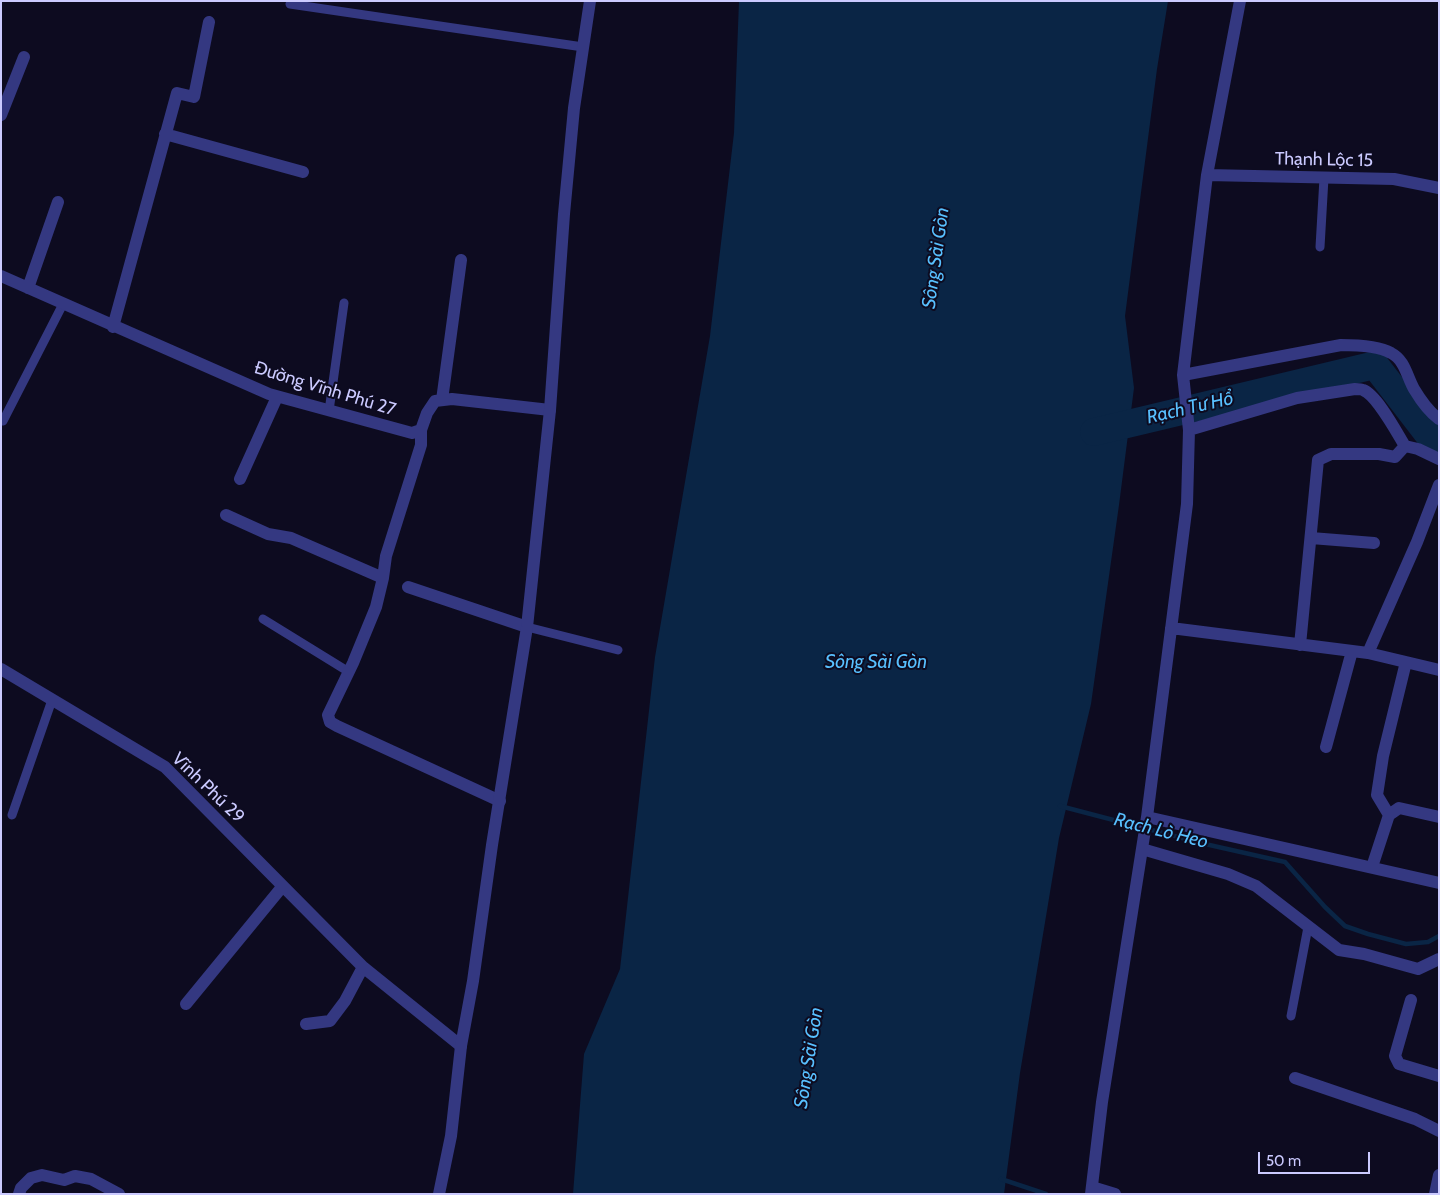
<!DOCTYPE html>
<html>
<head>
<meta charset="utf-8">
<style>
  body { margin:0 }
  #map { position:relative; width:1440px; height:1195px; overflow:hidden; background:#0d0b20; font-family:Cabin,sans-serif }
  canvas { display:block }
  .frame { position:absolute; inset:0; border:2px solid #cbcaff; pointer-events:none }
  .scale { position:absolute; left:1258px; top:1152px; width:112px; height:22px; box-sizing:border-box; border:2px solid #cbcaff; border-top:0; padding-left:6px; font-size:15px; line-height:18px; white-space:nowrap; color:#cbcaff; -webkit-text-stroke:4px #0d0b20; paint-order:stroke }
</style>
</head>
<body>
<div id="map">
<canvas width="1440" height="1195"></canvas>
<div class="frame"></div>
<div class="scale">50 m</div>
</div>
<script>
const c = document.querySelector('canvas').getContext('2d');
c.lineJoin = 'round';
function fillPath(path, color) { c.fillStyle = color; c.fill(path, 'evenodd'); }
function stroke(path, color, width, dash) { c.strokeStyle = color; c.lineWidth = width; c.lineCap = dash ? 'butt' : 'round'; c.setLineDash(dash || []); c.stroke(path); }
function drawText(font, color, halo, rows, align = 'center') {
  c.font = font + ' Cabin,sans-serif'; c.lineWidth = 4; c.setLineDash([]); c.textBaseline = 'middle'; c.strokeStyle = halo; c.fillStyle = color; for (const [text, x, y, turn = 0] of rows) {
    c.save(); c.translate(x, y); c.rotate((+turn || 0) * Math.PI / 180); c.textAlign = isNaN(turn) ? turn : align; if (halo) c.strokeText(text, 0, 0); c.fillText(text, 0, 0); c.restore();
  }
}
const water = new Path2D(`
  M739,1H1168L1157,69L1125,316L1134,388L1119,505L1091,704L1059,838L1020,1073L1004,1194H573L584,1054L620,969L655,657L710,336L734,133Z`);
const stream = new Path2D(`
  M1060,806L1205,844L1285,862L1325,907L1345,926L1368,934L1406,944L1428,942L1439,936
  M1001,1179L1046,1194`);
const river = new Path2D(`
  M1094,432L1375,365L1439,448`);
const service = new Path2D(`
  M290,4L583,47
  M1320,247L1324,178
  M329,411L344,303
  M3,421L63,304
  M263,619L349,672
  M527,627L618,650
  M12,815L52,700
  M1291,1016L1308,927`);
const minor = new Path2D(`
  M1,115L24,57
  M165,134L303,172
  M1207,175L1394,179L1439,188
  M1,276L269,394L412,433L421,430L427,413L435,401L452,399L550,410
  M28,288L58,202
  M113,327L177,93L194,97L209,22
  M1183,375L1341,345C1355,345 1379,346 1391,353C1405,360 1407,377 1414,389C1420,399 1429,412 1439,419
  M442,400L461,260
  M421,430V445L386,556L383,578L376,607L353,663L328,715L330,722L337,726L500,801
  M1189,430L1297,398L1355,389C1358,389 1361,389 1363,390C1377,395 1397,433 1405,446L1395,457L1379,454H1331L1318,460L1300,645
  M1405,446L1418,449L1439,459
  M240,479L277,397
  M226,515L268,534L291,538L383,578
  M1311,538L1374,543
  M408,587L527,627
  M1171,628L1368,653L1439,670
  M1368,653L1417,542L1439,485
  M1,669L165,767L363,967L461,1046
  M1326,747L1352,651
  M1389,815L1377,795L1383,756L1406,662
  M1147,817L1439,883
  M1142,849L1228,874L1256,886L1339,950L1364,954L1418,969L1439,959
  M1372,867L1389,815L1399,808L1439,817
  M1411,1000L1395,1056L1399,1064L1439,1076
  M186,1004L282,887
  M306,1024L330,1021L345,1001L363,967
  M1295,1078L1415,1119L1439,1131
  M1092,1187L1115,1194
  M19,1194L21,1188L31,1178L42,1175L64,1180L75,1176L91,1179L119,1194
  M1091,1194L1102,1102L1147,817L1187,504L1189,430L1183,375L1207,175L1240,1
  M1435,1194L1439,1175`);
const tertiary = new Path2D(`
  M439,1194L451,1136L461,1046L473,981L492,845L527,627L550,410L564,214L574,108L590,1`);
const streetNames = [
  ["Thạnh Lộc 15",1324,160,1],
  ["Đường Vĩnh Phú 27",325,389,17],
  ["Vĩnh Phú 29",208,788,44]
];
const waterNames = [
  ["Sông Sài Gòn",936,258,-82],
  ["Rạch Tư Hổ",1190,408,-13],
  ["Sông Sài Gòn",876,662],
  ["Rạch Lò Heo",1161,831,14],
  ["Sông Sài Gòn",809,1058,-81]
];
fillPath(water, '#0a2545');
stroke(stream, '#0a2545', 4.5);
stroke(river, '#0a2545', 28);
stroke(service, '#343881', 9);
stroke(minor, '#343881', 12);
stroke(tertiary, '#343881', 12);
drawText('18px', '#cbcaff', '#0d0b20', streetNames);
drawText('italic 19px', '#58c0ff', '#0d0b20', waterNames);
</script>
</body>
</html>
